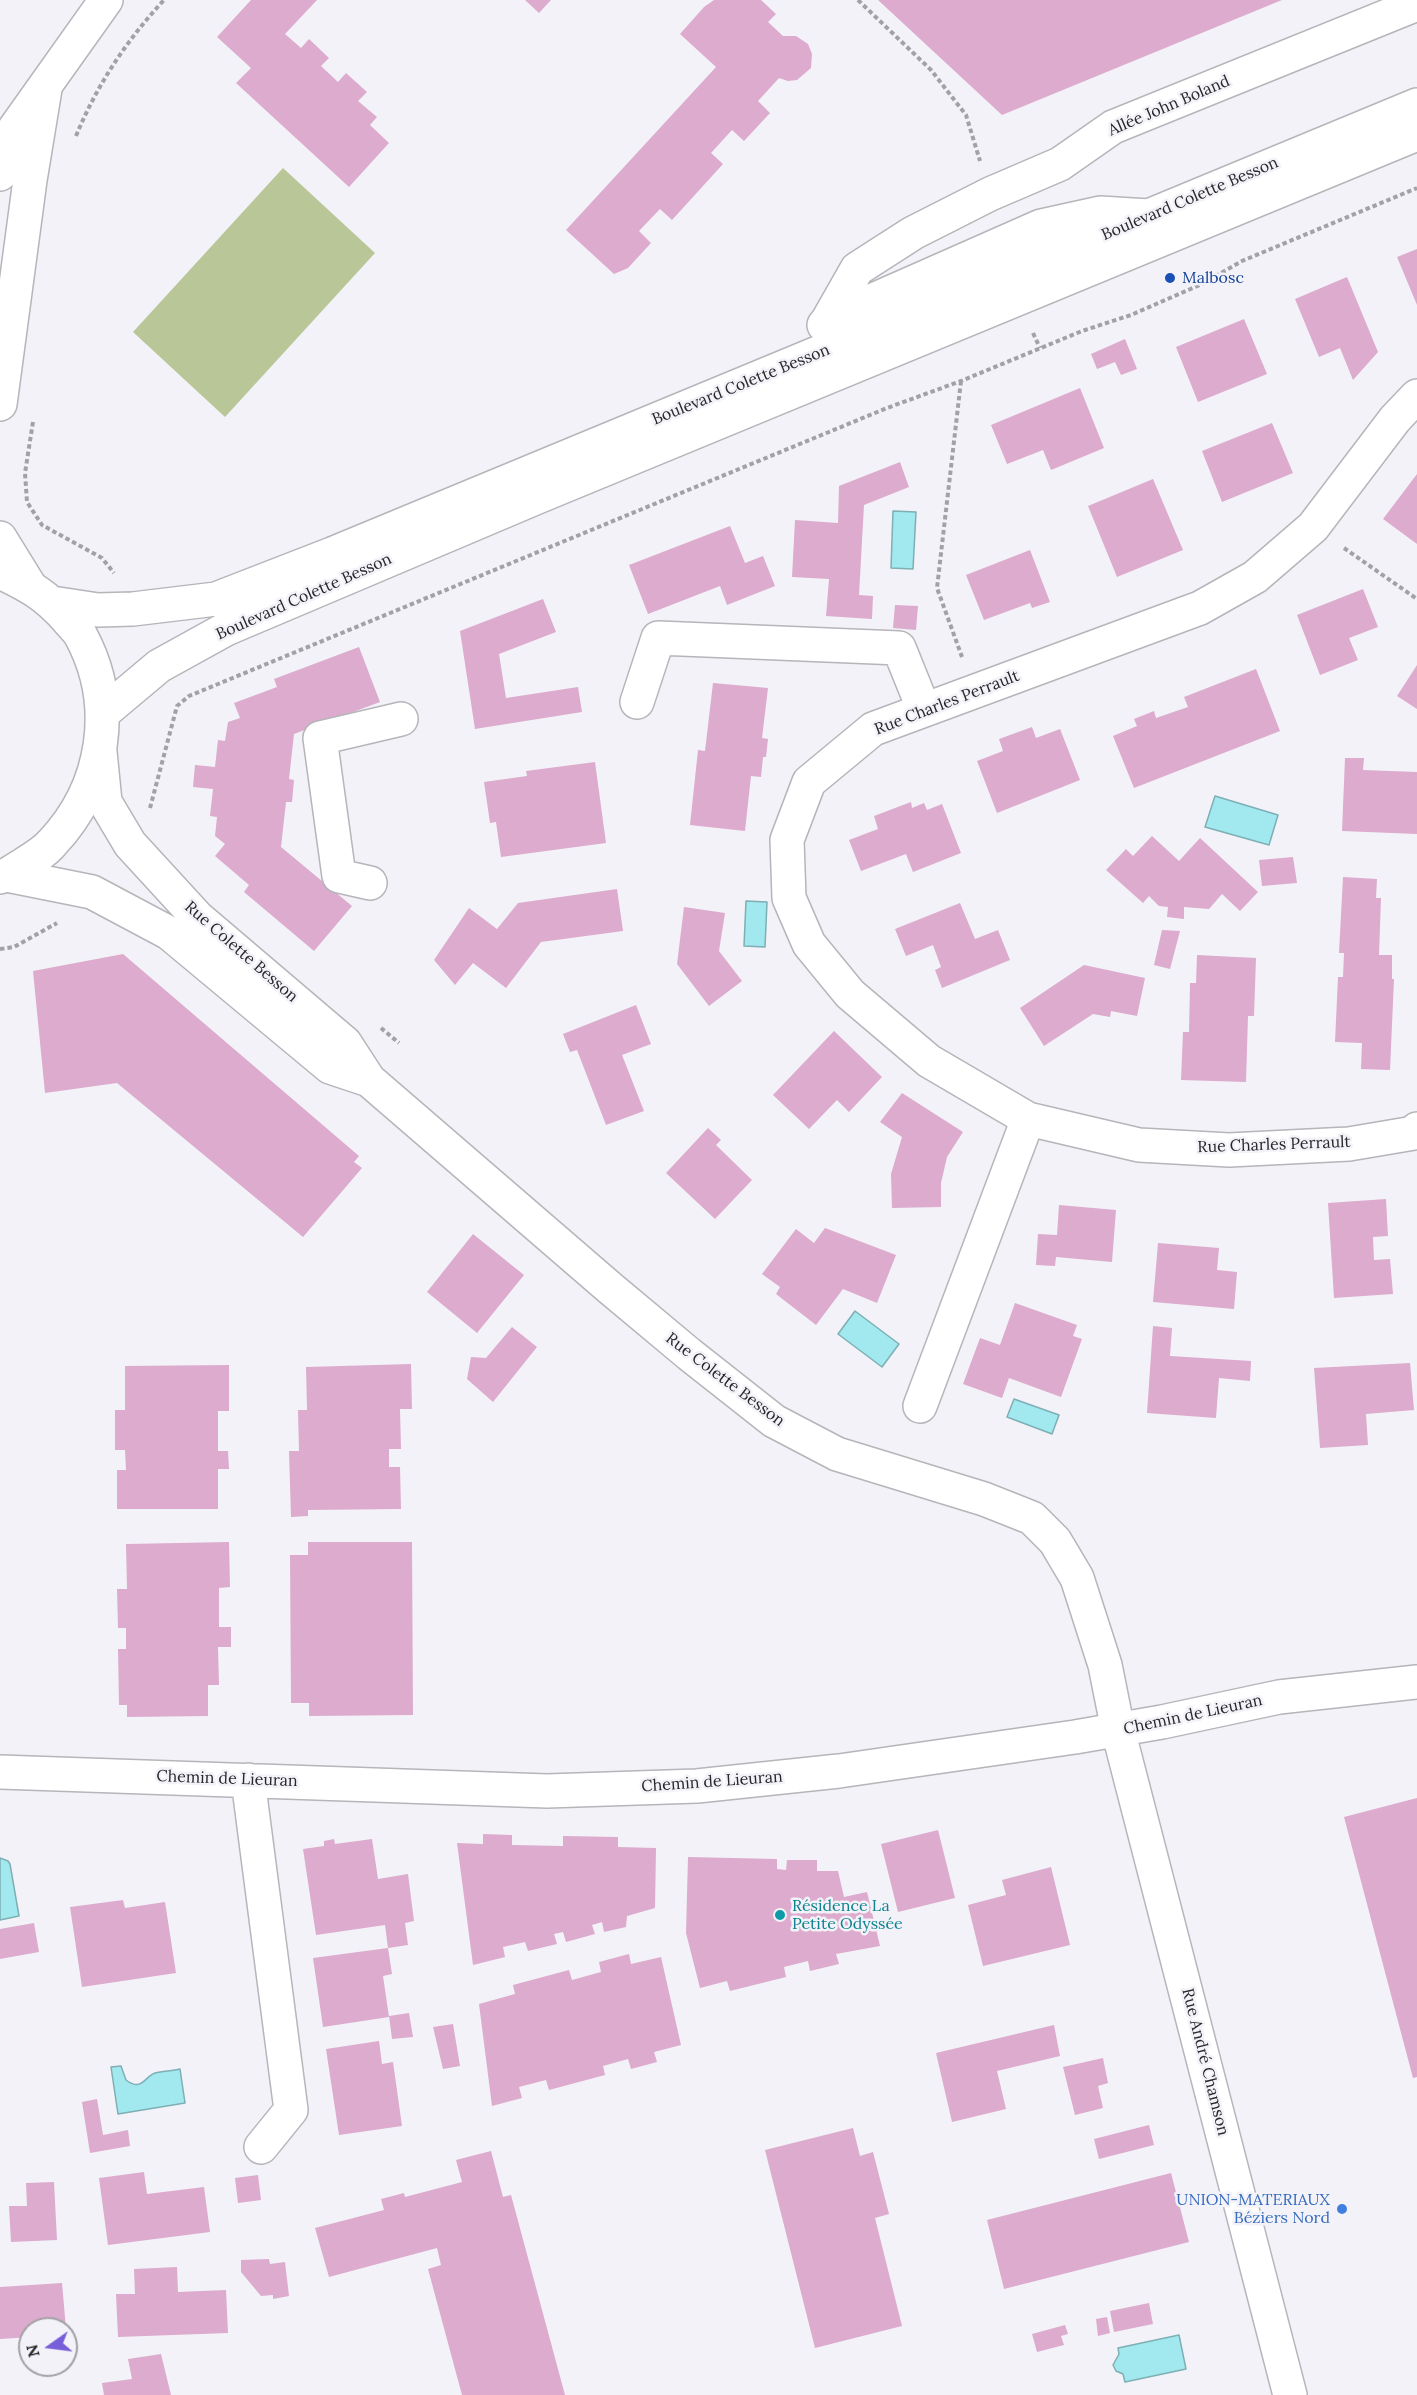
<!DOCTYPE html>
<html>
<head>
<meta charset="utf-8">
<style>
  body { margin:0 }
  #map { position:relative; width:1417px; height:2395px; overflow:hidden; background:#f3f2f8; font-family:Lora,serif }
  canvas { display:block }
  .north { position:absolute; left:18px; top:2317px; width:60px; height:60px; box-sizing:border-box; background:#f3f2f8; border:2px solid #a2a1a5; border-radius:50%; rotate:256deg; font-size:16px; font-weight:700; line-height:24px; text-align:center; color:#282729 }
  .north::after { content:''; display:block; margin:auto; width:21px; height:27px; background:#775fda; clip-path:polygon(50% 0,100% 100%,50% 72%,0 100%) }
</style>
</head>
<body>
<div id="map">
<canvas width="1417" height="2395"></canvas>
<div class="north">N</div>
</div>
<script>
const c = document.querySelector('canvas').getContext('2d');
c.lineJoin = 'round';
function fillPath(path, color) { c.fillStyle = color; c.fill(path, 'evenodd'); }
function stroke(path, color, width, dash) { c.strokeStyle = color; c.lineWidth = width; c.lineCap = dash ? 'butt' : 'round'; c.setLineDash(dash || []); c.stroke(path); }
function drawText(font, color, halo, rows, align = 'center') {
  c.font = font + ' Lora,serif'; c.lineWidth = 5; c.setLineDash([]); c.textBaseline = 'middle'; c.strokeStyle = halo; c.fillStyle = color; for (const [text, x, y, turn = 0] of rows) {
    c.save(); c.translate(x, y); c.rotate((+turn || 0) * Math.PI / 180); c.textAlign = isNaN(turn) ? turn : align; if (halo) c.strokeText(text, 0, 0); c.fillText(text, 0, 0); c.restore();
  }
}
const green = new Path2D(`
  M283,168L375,253L225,417L133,332Z`);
const water = new Path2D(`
  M893,511L916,512L913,569L891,568Z
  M1215,796L1278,815L1269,845L1205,827Z
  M746,901L767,902L765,947L744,946Z
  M855,1311L899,1344L882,1367L838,1334Z
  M1014,1399L1059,1415L1052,1434L1007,1417Z
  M0,1858L8,1861L10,1864L19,1916L0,1920Z
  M121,2066L126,2080C142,2092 144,2077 155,2073C163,2071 172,2071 180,2069L185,2103L118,2114L111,2067Z
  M1179,2335L1186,2369L1125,2382L1123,2374L1116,2371L1113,2365L1119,2354L1118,2348Z`);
const building = new Path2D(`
  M251,0H317L285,34L301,48L309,39L329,58L321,66L338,82L346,73L367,92L358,101L377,117L370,125L389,143L349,187L236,83L251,68L217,37Z
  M525,0H551L539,13Z
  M714,0H761L776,14L768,22L783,36H796L808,44L812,54L811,68L797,80L788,81L779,78L758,101L770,113L744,141L732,130L711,153L723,164L672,220L660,209L639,231L651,243L628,268L614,274L566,230L716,67L680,34L704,7Z
  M878,0H1282L1002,115Z
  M1417,249V305L1397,257Z
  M1347,277L1378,352L1353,380L1340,348L1319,357L1295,299Z
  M1244,319L1267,374L1198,402L1176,347Z
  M1125,339L1137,369L1121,375L1115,362L1097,369L1091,354Z
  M1080,388L1104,448L1051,470L1043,450L1007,464L991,425Z
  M1272,423L1293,473L1222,502L1202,451Z
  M900,462L909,487L864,505L859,595L873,596L872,619L826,616L829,579L792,577L795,520L838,523L839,486Z
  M1417,474V544L1383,519Z
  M1153,479L1183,550L1117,577L1088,506Z
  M730,526L745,563L763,556L775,586L727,605L720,586L648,614L629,565Z
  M1030,550L1050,602L1032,608L1030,603L984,620L966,575Z
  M1363,589L1378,627L1349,638L1358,660L1320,675L1297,615Z
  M543,599L556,632L499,654L506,698L578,687L582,712L475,729L460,631Z
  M895,605L918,606L916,630L893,628Z
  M359,647L380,702L294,734L289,779L294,780L292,802H286L281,847L352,906L314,951L244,892L249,885L215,856L225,844L215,836L217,817L210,816L213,789L193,787L195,765L215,767L218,740L225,741L228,722L240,718L234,703L277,687L274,679Z
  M1417,665V709L1397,696Z
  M1256,669L1280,731L1134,788L1113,736L1137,726L1134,719L1154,711L1156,718L1188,707L1184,697Z
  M713,683L768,688L762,738L768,739L766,757H763L761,777L751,776L745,831L690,825L698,750L705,751Z
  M1032,727L1036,738L1060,729L1080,780L997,813L977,761L1003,751L999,739Z
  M1345,758H1364L1363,770L1417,772V834L1342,831Z
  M595,762L606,843L501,857L496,822L490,823L484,782L527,776L526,771Z
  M911,802L912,808L924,803L927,810L942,804L961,853L913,872L906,854L861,871L849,840L878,829L874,816Z
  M1152,836L1179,861L1200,838L1258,892L1240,911L1222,894L1209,909L1184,907V919L1167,917L1168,907L1159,906L1149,896L1143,903L1106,870L1126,849L1133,856Z
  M1293,857L1297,883L1262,886L1259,860Z
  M1343,877L1377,879L1376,898H1381L1379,955H1392V979H1394L1390,1070L1361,1069L1362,1043L1335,1042L1338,977H1343L1344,953H1339Z
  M617,889L623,931L541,942L506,988L473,963L455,985L434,960L469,908L497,929L518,903Z
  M960,903L975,939L998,930L1010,960L942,988L935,970L941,967L933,945L906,956L895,929Z
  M684,907L725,913L719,951L742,981L709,1006L677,964Z
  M1162,930L1180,931L1170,969L1154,965Z
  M123,954L359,1156L354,1162L362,1168L303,1237L117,1083L45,1093L33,971Z
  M1197,955L1256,958L1254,1016H1248L1246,1082L1181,1080L1183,1032H1189L1190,983H1196Z
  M1084,965L1145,978L1137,1016L1111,1011L1110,1017L1093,1014L1044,1046L1020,1008Z
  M636,1005L651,1044L622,1055L644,1111L606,1125L577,1050L570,1052L563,1034Z
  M834,1031L882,1077L849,1112L837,1100L809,1129L773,1095Z
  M902,1093L963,1132L947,1157L941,1183V1207L892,1208L891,1174L902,1137L880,1122Z
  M708,1128L721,1140L716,1145L752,1180L715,1219L666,1173Z
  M1386,1199L1388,1236L1373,1237L1374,1260L1390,1259L1393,1294L1334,1298L1328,1203Z
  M1059,1205L1116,1210L1112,1262L1056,1257L1055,1266L1036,1265L1038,1234L1057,1235Z
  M825,1228L896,1255L877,1303L843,1289L816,1325L776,1294L780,1287L762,1274L796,1229L814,1243Z
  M473,1234L524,1275L477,1333L427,1292Z
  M1158,1243L1219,1248L1217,1270L1237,1272L1234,1309L1153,1302Z
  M1015,1303L1077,1325L1073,1336L1082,1339L1061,1397L1009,1378L1002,1398L963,1384L980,1338L1000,1345Z
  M1153,1326L1172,1328L1170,1356L1251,1361L1250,1381L1219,1378L1216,1418L1147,1413Z
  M512,1327L537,1347L493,1402L467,1379L471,1357L486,1358Z
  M1410,1363L1414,1410L1366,1414L1368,1445L1320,1448L1314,1368Z
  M411,1364L412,1409H400L401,1449H389V1467H400L401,1509L308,1510V1516L291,1517L289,1451H299L298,1410H307L306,1367Z
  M229,1365V1411H218V1451H228L229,1469H218V1509H117V1470H126L125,1450H115V1410H125V1366Z
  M229,1542L230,1587L219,1588V1627H231V1647H218L219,1685H208V1716L127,1717V1705H119L118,1649H126V1628H118L117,1589H127L126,1544Z
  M308,1542H412L413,1715L309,1716V1703H291L290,1555H308Z
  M1417,1798V2077L1413,2078L1344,1817Z
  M938,1830L955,1898L898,1912L881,1844Z
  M483,1834L512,1835V1845L563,1846V1836L618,1837V1847L656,1848L655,1908L627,1916L626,1927L604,1932L602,1922L592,1925L595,1934L566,1942L563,1932L554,1934L557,1944L528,1951L525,1942L503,1947L505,1957L473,1965L457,1843L483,1844Z
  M334,1839L335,1844L372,1839L378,1879L408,1874L414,1921L405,1923L408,1945L388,1948L392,1974L383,1976L389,2017L323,2027L313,1958L388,1948L385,1925L316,1935L303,1849L324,1846V1841Z
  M688,1857L777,1859V1869L786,1870L787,1860H817V1871H838L844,1897L867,1892L880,1946L836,1954L839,1964L810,1971L808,1961L784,1967L786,1977L730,1991L727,1981L700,1988L686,1933Z
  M1051,1867L1070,1945L983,1966L968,1905L1006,1895L1002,1880Z
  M123,1900L125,1908L165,1902L176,1973L82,1987L70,1907Z
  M34,1923L39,1952L0,1959V1929Z
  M629,1954L631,1964L661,1957L681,2045L654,2052L657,2062L631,2069L628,2059L603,2066L605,2075L549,2090L546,2080L519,2087L522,2098L492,2106L479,2004L515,1994L513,1985L569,1970L572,1980L601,1972L599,1962Z
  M409,2013L413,2037L392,2039L389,2016Z
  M453,2024L460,2066L443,2069L433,2027Z
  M1054,2025L1060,2056L997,2071L1006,2109L952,2122L936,2053Z
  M379,2041L382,2064L393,2062L402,2126L339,2135L326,2049Z
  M1103,2058L1108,2083L1098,2086L1103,2108L1075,2115L1063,2067Z
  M97,2099L103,2135L128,2130L130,2146L90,2153L82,2102Z
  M1149,2125L1154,2145L1099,2159L1094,2139Z
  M853,2128L860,2156L873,2152L889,2214L875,2218L902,2326L815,2348L765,2150Z
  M491,2151L503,2197L511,2195L565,2395H462L428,2269L441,2265L437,2248L329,2277L315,2228L384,2210L381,2199L404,2193L405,2197L462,2182L456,2160Z
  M144,2172L147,2194L204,2187L210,2232L108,2245L99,2178Z
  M1171,2173L1189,2242L1004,2289L987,2220Z
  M258,2175L261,2200L238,2203L235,2178Z
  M54,2182L57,2240L11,2242L9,2206H27L26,2183Z
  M269,2259L270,2264L285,2262L289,2296L273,2299V2295L261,2296L241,2272V2260Z
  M177,2267L178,2292L226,2290L228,2333L118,2337L116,2294H135L134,2269Z
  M62,2283L66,2329H30V2337L0,2339V2287Z
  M1149,2303L1153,2324L1114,2332L1110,2311Z
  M1107,2317L1110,2333L1098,2336L1096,2319Z
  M1065,2325L1068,2334L1061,2336L1064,2345L1037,2352L1032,2334Z
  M161,2354L171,2395H104L102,2383L132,2379L128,2359Z`);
const path = new Path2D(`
  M858,0L931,70L966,115L980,161
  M76,136C97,85 126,41 164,0
  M1033,333L1040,348
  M961,381L937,588L962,657
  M33,422L25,473L27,502L42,525L102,558L114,573
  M1344,548L1417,599
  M150,808L177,706L189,696L887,408L961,381L1082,331L1131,315L1202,284L1242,261L1417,188
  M0,949L14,947L57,923
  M381,1028L399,1043`);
const minor = new Path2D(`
  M0,174L15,128L106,0
  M828,320L857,269L913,233L990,194L1060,164L1113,127L1417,4
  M824,325L828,320L1041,226L1100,213L1149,216
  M1417,396L1395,419L1313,527L1255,577L1200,608L873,729L809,782L787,840L789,898L809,944L850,994L929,1061L1028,1119L1139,1145L1229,1150L1349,1144L1414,1133L1417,1129
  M0,404L30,180L45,89
  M0,538L29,585
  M637,702L658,638L899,648L924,710
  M100,752L105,802L130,844L197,917L345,1043L369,1080L610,1288L689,1354L774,1421L837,1454L984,1499L1032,1518L1055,1541L1077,1578L1105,1665L1118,1730L1290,2395
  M7,875L92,892L169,933L330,1067L369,1080
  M370,883L339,876L320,738L401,719
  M920,1406L1028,1119
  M0,1772L547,1791L697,1786L839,1771L1075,1737L1162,1722L1279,1697L1417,1682
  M248,1780L291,2110L261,2147`);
const major = new Path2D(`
  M0,572C28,585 46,595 67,619C71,624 78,630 81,636C118,705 105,787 52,843C41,856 21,865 7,875L0,877
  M52,603L98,610L133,609L216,599L332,554L1417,105
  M103,713L159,666L226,629L540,496L1417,134`);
const markers = [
  [1170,278,6,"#1a4fb4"],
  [780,1915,6,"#0f9aa8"],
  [1342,2209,6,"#3f7fe0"]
];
const streetNames = [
  ["Allée John Boland",1169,106,-23],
  ["Boulevard Colette Besson",1190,199,-23],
  ["Boulevard Colette Besson",741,385,-22],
  ["Boulevard Colette Besson",304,597,-24],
  ["Rue Charles Perrault",947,703,-21],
  ["Rue Colette Besson",241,952,41],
  ["Rue Charles Perrault",1274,1145,-2],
  ["Rue Colette Besson",725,1380,37],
  ["Chemin de Lieuran",1193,1715,-12],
  ["Chemin de Lieuran",227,1779,2],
  ["Chemin de Lieuran",712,1782,-4],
  ["Rue André Chamson",1205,2062,76]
];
const transitNames = [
  ["Malbosc",1182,278]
];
const cultureNames = [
  ["Résidence La",792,1906],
  ["Petite Odyssée",792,1924]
];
const shopNames = [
  ["UNION-MATERIAUX",1330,2200],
  ["Béziers Nord",1330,2218]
];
fillPath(green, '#b9c697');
fillPath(water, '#a1e9ef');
stroke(water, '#7dafb4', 1.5);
fillPath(building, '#dcabcd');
stroke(minor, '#b5b5ba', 36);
stroke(major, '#b5b5ba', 36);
stroke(path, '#a2a1a6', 4, [4.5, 3]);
stroke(minor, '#fff', 33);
stroke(major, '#fff', 33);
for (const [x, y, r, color] of markers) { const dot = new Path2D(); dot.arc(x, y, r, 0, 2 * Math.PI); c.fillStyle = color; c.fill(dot); stroke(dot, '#f3f2f8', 2); }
drawText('16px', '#282729', '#f3f2f8', streetNames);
drawText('16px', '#164399', '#f3f2f8', transitNames, 'left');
drawText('16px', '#0d838f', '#f3f2f8', cultureNames, 'left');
drawText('16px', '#366cbe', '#f3f2f8', shopNames, 'right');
</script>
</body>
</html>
